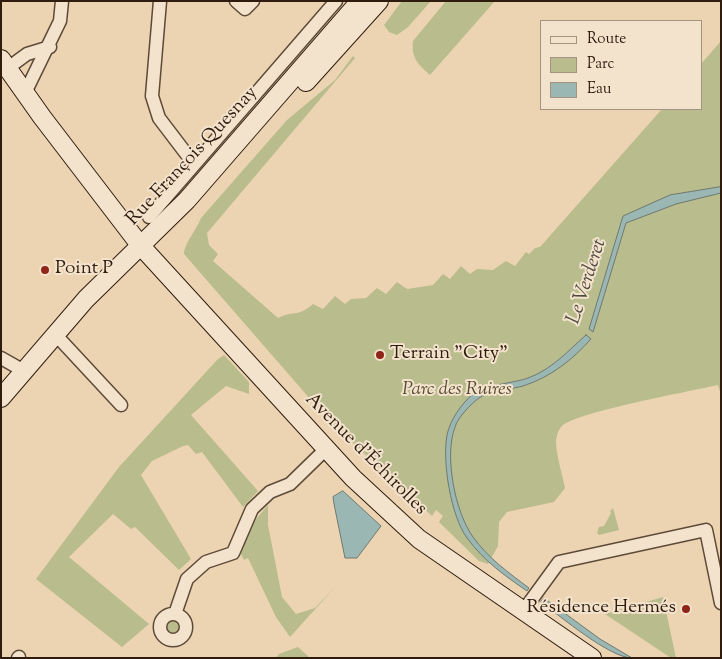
<!DOCTYPE html>
<html>
<head>
<meta charset="utf-8">
<style>
  body { margin:0 }
  #map { position:relative; width:722px; height:659px; overflow:hidden; background:#ecd4b2; font-family:"Sorts Mill Goudy",serif }
  canvas { display:block }
  .frame { position:absolute; inset:0; border:2px solid #2f1c0f; pointer-events:none }
  .legend { position:absolute; left:540px; top:20px; width:162px; height:90px; box-sizing:border-box; background:#f3e3cd; border:1px solid #a59381; margin:0; padding:6px 9px; list-style:none; font-size:15px; color:#2f1c0f }
  .legend li { display:flex; align-items:center; gap:10px; height:25px }
  .legend b { width:25px; border:1px solid #a59381 }
</style>
</head>
<body>
<div id="map">
<canvas width="722" height="659"></canvas>
<div class="frame"></div>
<ul class="legend">
<li><b style="height:6px;background:#f3e3cd"></b>Route</li>
<li><b style="height:14px;background:#b9bc8c"></b>Parc</li>
<li><b style="height:14px;background:#9ab7b3"></b>Eau</li>
</ul>
</div>
<script>
const c = document.querySelector('canvas').getContext('2d');
c.lineJoin = 'round';
function fillPath(path, color) { c.fillStyle = color; c.fill(path, 'evenodd'); }
function stroke(path, color, width, dash) { c.strokeStyle = color; c.lineWidth = width; c.lineCap = dash ? 'butt' : 'round'; c.setLineDash(dash || []); c.stroke(path); }
function drawText(font, color, halo, rows, align = 'center') {
  c.font = font + ' "Sorts Mill Goudy",serif'; c.lineWidth = 4; c.setLineDash([]); c.textBaseline = 'middle'; c.strokeStyle = halo; c.fillStyle = color; for (const [text, x, y, turn = 0] of rows) {
    c.save(); c.translate(x, y); c.rotate((+turn || 0) * Math.PI / 180); c.textAlign = isNaN(turn) ? turn : align; if (halo) c.strokeText(text, 0, 0); c.fillText(text, 0, 0); c.restore();
  }
}
const green = new Path2D(`
  M402,1H431L408,27L397,35L389,32L384,25Z
  M446,1H495L430,75C418,64 411,58 413,41Z
  M721,41V395L718,385C692,391 576,412 562,426C560,428 557,433 557,436C553,445 563,476 565,488L554,502L507,512L499,522L498,546L488,564L479,561L439,522L443,516L436,510L432,516L331,423L184,254C184,244 197,229 201,218L287,120L335,80L353,56L355,58L207,233L209,245L218,254L213,261L278,318C293,310 297,318 313,304L323,309L335,296L345,304L351,299L366,298L377,288L386,294L397,282L407,289L433,285L443,274L450,279L461,266L470,274L477,269L493,270L506,261L515,266L526,252L529,254L535,248L540,247L662,109H701V64Z
  M224,355L249,382V394L226,386L191,415L258,491L243,507L202,452L196,454L188,445L183,446L152,461L141,475L191,559L179,570L135,527L131,529L113,514L69,557L149,624L122,647L36,579L119,467L217,360Z
  M268,505V525L282,597L296,614L315,608L337,585L290,637L276,617L248,558L244,560L240,552L251,525Z
  M613,508L619,530L599,535L597,533L599,527L604,526L611,513L610,511Z
  M663,597L676,658H671L605,614Z
  M165 627a8 8 0 1 1 16 0a8 8 0 1 1-16 0Z
  M298,647L310,658H276L279,654Z`);
const water = new Path2D(`
  M721,187V193L676,204L626,223L593,332L589,329L623,216L670,195Z
  M586,335L591,339C572,360 551,377 523,386C512,389 487,392 479,398C471,404 458,417 455,427C444,456 455,512 473,537C488,558 509,573 529,588L527,591C505,576 484,561 467,538C451,516 442,462 447,435C450,420 462,403 473,394C483,385 515,383 528,378C551,370 568,351 586,335Z
  M343,491L381,526L357,558H345L334,504L333,497Z
  M544,598L600,639L632,658C610,658 560,616 541,602Z`);
const street = new Path2D(`
  M160,1L152,96L159,118L194,164
  M236,1L245,9L253,1
  M8,68L27,54L50,47
  M25,93L60,21L62,1
  M149,217L336,1
  M55,334L121,405
  M1,358L24,371
  M524,610L559,562L706,530L721,603
  M175,614L187,579L206,562L233,553L252,509L270,492L290,484L326,449
  M160 627a13 13 0 1 1 26 0a13 13 0 1 1-26 0Z
  M18,658L19,657`);
const secondary = new Path2D(`
  M1,59L42,117L140,245L353,478L419,539L592,658
  M306,82L379,1
  M1,398L86,299L187,200L360,1`);
const markers = [
  [45,270,5,"#8f2418"],
  [380,355,5,"#8f2418"],
  [686,609,5,"#8f2418"]
];
const streetNames = [
  ["Rue François Quesnay",193,157,-47],
  ["Avenue d'Échirolles",365,455,45]
];
const poiNames = [
  ["Point P",55,270],
  ["Terrain \"City\"",390,355],
  ["Résidence Hermés",676,609,"right"]
];
const parkNames = [
  ["Parc des Ruires",457,391]
];
const waterNames = [
  ["Le Verderet",588,282,-72]
];
fillPath(green, '#b9bc8c');
fillPath(water, '#9ab7b3');
stroke(water, '#6f7971', 1);
stroke(street, '#5e4a38', 15);
stroke(secondary, '#2f1c0f', 20);
stroke(street, '#f3e3cd', 12);
stroke(secondary, '#f3e3cd', 18);
for (const [x, y, r, color] of markers) { const dot = new Path2D(); dot.arc(x, y, r, 0, 2 * Math.PI); c.fillStyle = color; c.fill(dot); stroke(dot, '#f3e3cd', 2); }
drawText('19px', '#2f1c0f', '#f3e3cd', streetNames);
drawText('19px', '#2f1c0f', '#f3e3cd', poiNames, 'left');
drawText('italic 19px', '#584c34', '#f3e3cd', parkNames);
drawText('italic 20px', '#4f4a40', '#f3e3cd', waterNames);
</script>
</body>
</html>
